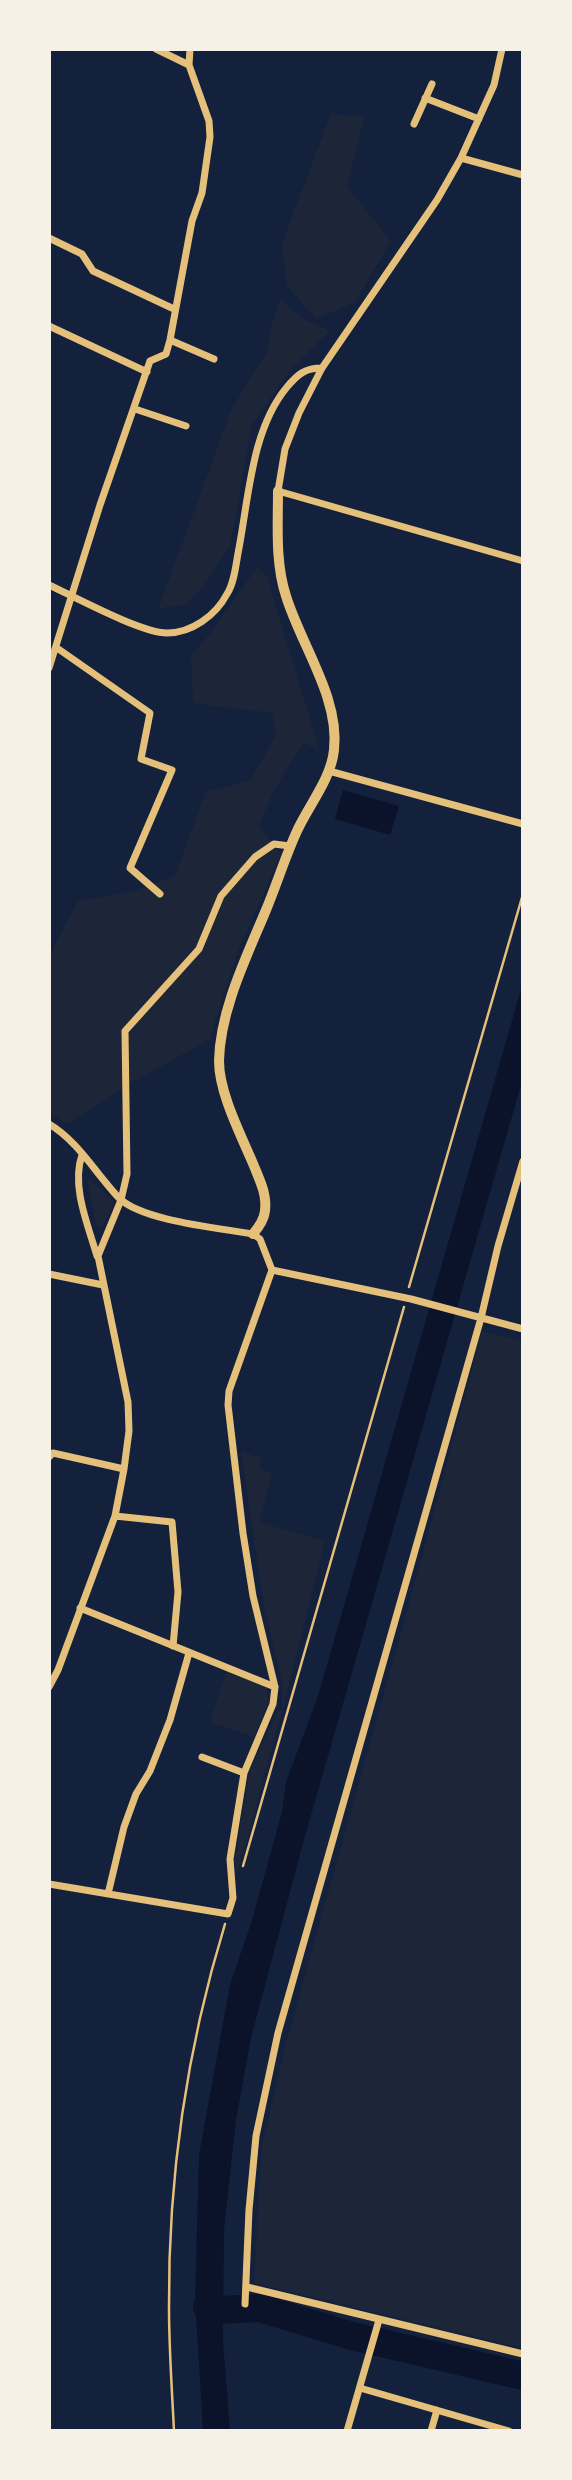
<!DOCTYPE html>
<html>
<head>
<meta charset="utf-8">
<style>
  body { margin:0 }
  #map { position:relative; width:572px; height:2480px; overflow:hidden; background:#14213d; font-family:Jost,sans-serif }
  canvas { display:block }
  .frame { position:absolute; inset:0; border:51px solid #f6f1e7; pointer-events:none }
</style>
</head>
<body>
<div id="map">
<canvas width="572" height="2480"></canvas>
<div class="frame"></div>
</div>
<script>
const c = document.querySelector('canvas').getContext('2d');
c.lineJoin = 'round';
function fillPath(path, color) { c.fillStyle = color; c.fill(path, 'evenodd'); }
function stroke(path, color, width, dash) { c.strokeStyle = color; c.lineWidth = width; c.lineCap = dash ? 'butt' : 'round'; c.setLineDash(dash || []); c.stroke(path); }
const green = new Path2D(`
  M331,114L364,117L347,187L391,241L355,302L316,319L287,286L282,243Z
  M280,300L306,321L330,330L288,373L251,427L231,543L208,580L187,604L158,609L232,408L267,352L271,328Z
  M257,567L267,577L319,749L303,743L273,792L259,826L281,854L240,946L209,1040L127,1085L67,1124L49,1113V956L78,901L134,891L175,876L206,792L250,781L276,735L272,713L193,703L191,656L210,634Z
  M87,1177L113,1200V1206L101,1228L96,1225Z
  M482,1332L523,1341V2348L254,2283L261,2151L285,2047L417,1575Z
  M241,1451L261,1458L260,1469L272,1473L259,1522L325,1541L282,1712L237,1875L234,1862L250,1770L278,1711H282V1681L264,1607Z
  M227,1670L267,1684L268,1704L254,1737L210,1722Z`);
const water = new Path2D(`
  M343,790L399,806L390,835L335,819Z
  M523,982V1078L305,1836L251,2038L236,2120L224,2231L223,2341L230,2431H203L195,2299L199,2155L230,1985L252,1920L282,1812L286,1782L318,1696Z`);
const river = new Path2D(`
  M207,2307L219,2310L260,2308L352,2336L523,2376`);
const path = new Path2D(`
  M409,1287L523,894
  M243,1866L404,1307
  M174,2431C172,2390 169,2349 169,2308C168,2178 187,2048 225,1924`);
const minor = new Path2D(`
  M156,49L189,65
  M502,49L494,85L461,158L437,200L322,368L299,413L285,449L278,491L523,561
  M425,98L479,119
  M414,124L432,84
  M461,158L523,175
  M49,238L82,254L93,271L174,309
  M49,326L147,372
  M170,340L214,359
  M135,409L186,426
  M49,585C75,597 141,633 167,633C192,633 216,615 227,594C235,582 236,562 239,548C249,495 252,429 287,387C298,374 305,368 322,368
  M57,648L150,713L141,759L172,770L130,868L160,894
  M49,668L100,505L150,361L166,354L170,340L192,221L202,193L210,137L209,121L189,65L190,49
  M329,771L523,824
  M49,1124C78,1141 96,1174 119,1198C142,1221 220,1228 253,1234L260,1239L272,1270L411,1299L523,1329
  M82,1155C71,1186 88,1225 97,1256
  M49,1274L103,1285
  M49,1457L53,1453L124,1469
  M115,1516L172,1522L178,1592L173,1646
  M80,1608L275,1687
  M49,1687L58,1670L115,1516L124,1469L129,1431L128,1402L98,1256L121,1200L127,1174L125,1031L199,949L221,896L255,857L274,844L290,846
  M202,1757L244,1773
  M49,1884L228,1914L233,1898L230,1859L244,1773L273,1704L275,1687L253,1596L243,1533L228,1405L229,1391L272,1270
  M108,1894L124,1827L136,1794L150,1771L170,1720L189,1653
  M247,2287L523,2354
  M245,2304L249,2210L256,2136L278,2033L481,1318L498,1246L523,1161
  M360,2388L509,2431
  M347,2431L379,2320
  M431,2431L437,2410`);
const tertiary = new Path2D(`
  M253,1234C259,1227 264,1220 265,1211C267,1194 260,1181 254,1166C241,1135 219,1093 219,1061C220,1010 247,956 266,910C277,884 285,857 297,831C309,805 331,779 334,750C340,698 301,645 286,596C275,562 278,525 278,491`);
fillPath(green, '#1d2539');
fillPath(water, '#0b132b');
stroke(river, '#0b132b', 28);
stroke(path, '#e5c07b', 2.5);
stroke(minor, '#e5c07b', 7);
stroke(tertiary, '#e5c07b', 10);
</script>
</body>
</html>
